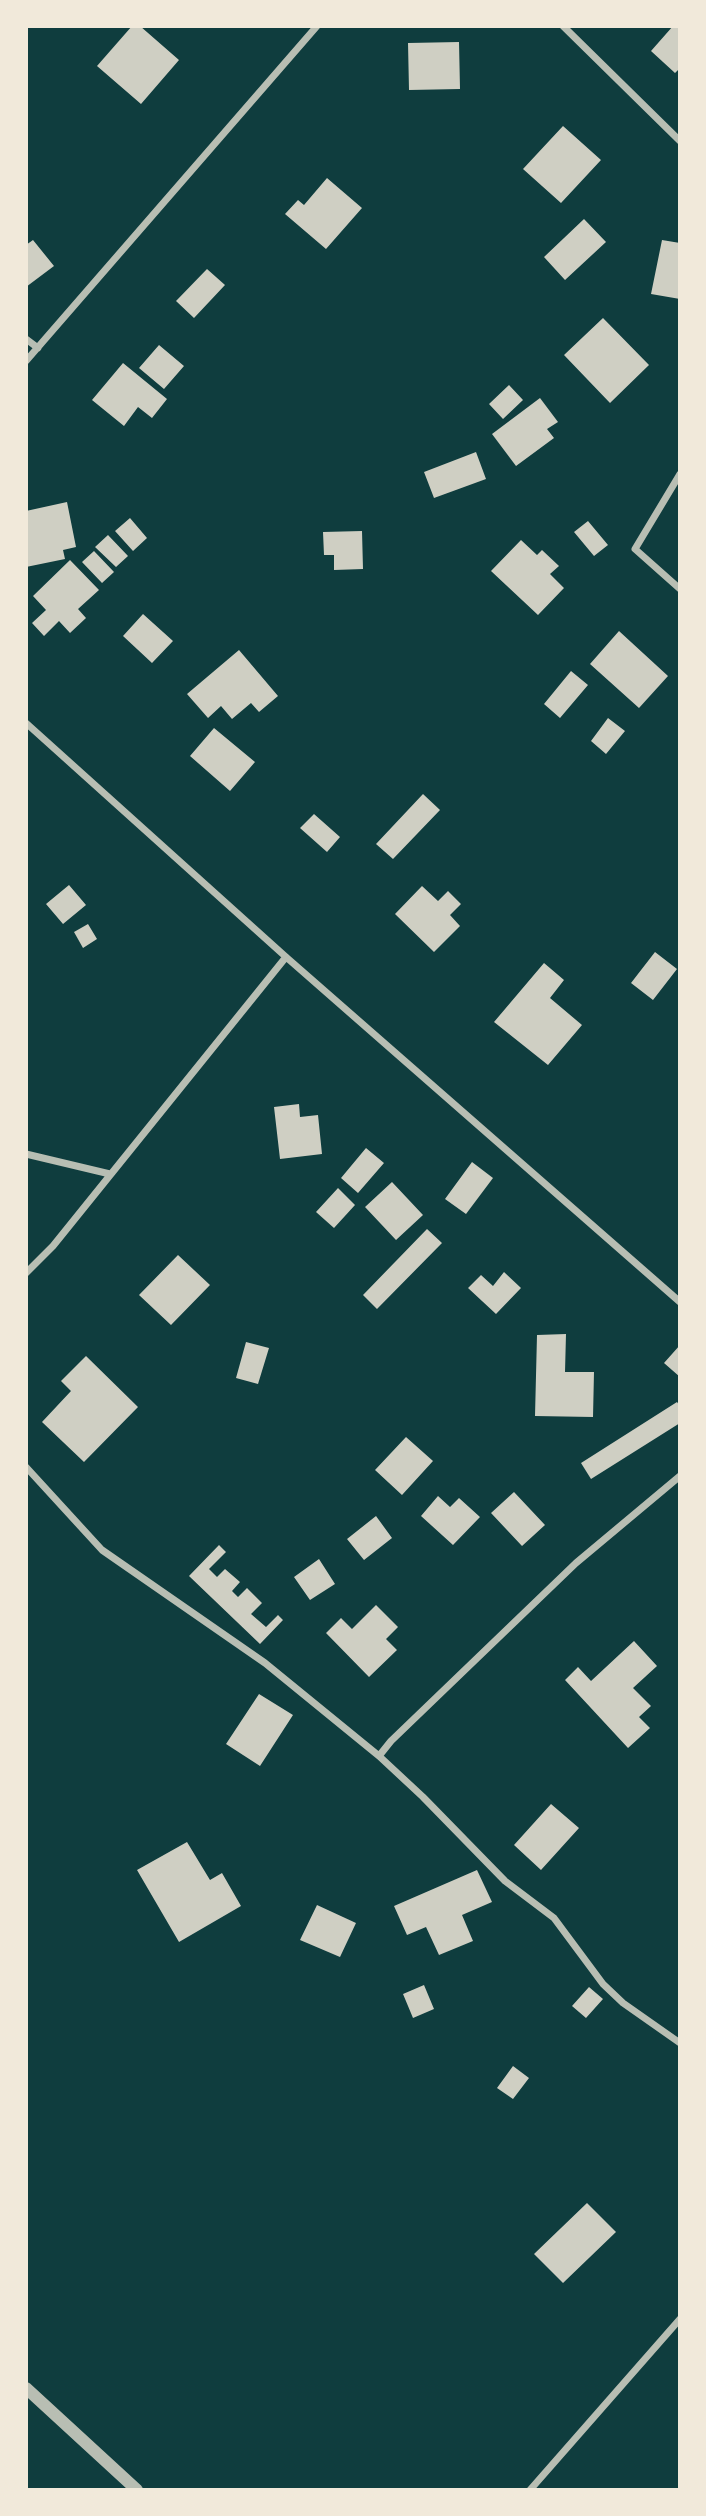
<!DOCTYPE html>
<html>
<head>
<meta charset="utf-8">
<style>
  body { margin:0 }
  #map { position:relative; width:706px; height:2516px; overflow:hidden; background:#0f3d3e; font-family:Montserrat,sans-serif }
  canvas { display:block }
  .frame { position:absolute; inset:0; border:28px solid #f1e9da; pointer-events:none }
</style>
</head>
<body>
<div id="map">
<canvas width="706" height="2516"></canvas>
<div class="frame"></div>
</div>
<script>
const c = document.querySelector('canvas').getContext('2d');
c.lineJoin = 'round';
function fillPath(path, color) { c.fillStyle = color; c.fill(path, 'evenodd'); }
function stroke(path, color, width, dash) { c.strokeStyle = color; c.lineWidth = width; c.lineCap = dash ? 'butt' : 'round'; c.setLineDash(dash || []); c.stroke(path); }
const building = new Path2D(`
  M132,26H140L179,60L141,104L97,66Z
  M673,26H680V68L675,73L651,51Z
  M459,42L460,89L409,90L408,43Z
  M563,126L601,160L561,203L523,169Z
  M327,178L362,208L326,249L285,214L298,200L304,205Z
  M584,219L606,242L565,280L544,257Z
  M33,240L54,266L26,287V262L28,261L26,258V245Z
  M662,240L680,243V299L651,294Z
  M207,269L225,285L194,318L176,301Z
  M603,318L649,365L610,403L564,355Z
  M159,345L184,366L164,389L139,368Z
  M123,363L167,399L152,418L138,407L124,426L92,400Z
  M509,385L523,400L503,419L489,404Z
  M540,398L558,422L547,429L554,438L516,466L492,434Z
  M476,452L486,479L434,498L424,472Z
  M67,502L76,547L63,550L65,559L26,567V511Z
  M130,518L147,538L133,551L115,531Z
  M588,521L608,545L594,556L574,532Z
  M362,531L363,569L334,570V555H324L323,532Z
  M108,535L128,556L116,567L95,547Z
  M521,540L537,555L542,550L559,566L550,574L564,588L538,615L491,571Z
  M94,551L114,572L102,583L82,562Z
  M70,560L99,590L78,609L86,618L70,633L59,621L44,636L32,623L46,610L33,596Z
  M143,614L173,641L152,663L123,636Z
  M619,631L668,676L639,708L590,664Z
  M239,650L278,696L259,712L251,703L232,719L221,706L208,718L187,694Z
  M571,671L588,685L560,718L544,704Z
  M608,718L625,731L606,754L591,741Z
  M214,728L255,762L230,791L190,756Z
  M423,794L440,810L393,859L376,844Z
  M314,814L340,837L327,852L300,828Z
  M69,885L86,905L63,924L46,904Z
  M422,886L438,901L448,891L461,904L450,915L460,926L434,952L395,914Z
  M88,924L97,939L83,948L74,932Z
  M655,952L677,969L653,1000L631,983Z
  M544,963L564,980L550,998L582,1025L548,1065L494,1022Z
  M299,1104L300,1117L318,1115L322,1154L280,1159L274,1107Z
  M366,1148L384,1163L358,1193L341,1178Z
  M472,1162L493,1178L466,1214L445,1199Z
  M392,1182L423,1215L396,1240L365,1207Z
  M338,1188L355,1205L334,1228L316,1212Z
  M427,1229L442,1243L377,1309L363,1295Z
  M178,1255L210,1285L171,1325L139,1295Z
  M504,1272L521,1288L496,1314L468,1288L481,1275L493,1286Z
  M566,1334L565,1372H594L593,1417L535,1416L537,1335Z
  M246,1342L269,1348L258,1384L236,1378Z
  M680,1345V1377L664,1363Z
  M86,1356L138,1407L84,1462L42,1422L71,1391L61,1381Z
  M677,1402L680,1406V1423L591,1479L581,1463Z
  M406,1437L433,1461L402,1495L375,1470Z
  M514,1492L545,1525L522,1546L491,1513Z
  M438,1496L450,1507L459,1498L480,1517L453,1545L421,1516Z
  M376,1516L392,1538L364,1560L347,1539Z
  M219,1545L226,1552L209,1569L217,1577L225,1569L240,1582L232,1591L238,1597L247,1588L262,1603L251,1614L266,1627L278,1615L283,1620L260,1644L189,1576Z
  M319,1559L335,1584L310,1600L294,1577Z
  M376,1605L398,1627L386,1639L397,1650L369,1677L326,1633L341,1618L352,1629Z
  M634,1641L657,1666L633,1688L651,1706L639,1717L650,1728L628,1748L565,1680L578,1667L591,1681Z
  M259,1694L293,1715L260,1766L226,1744Z
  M551,1804L579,1828L541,1870L514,1845Z
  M187,1842L210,1880L222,1873L241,1906L179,1942L137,1870Z
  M477,1870L492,1902L462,1915L473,1941L439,1955L426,1927L407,1935L394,1906Z
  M317,1905L356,1923L340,1957L300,1940Z
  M424,1985L434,2009L413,2018L403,1994Z
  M589,1987L603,1999L586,2018L572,2006Z
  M513,2066L529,2078L513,2099L497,2088Z
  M587,2203L616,2232L563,2283L534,2254Z`);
const minor = new Path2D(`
  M563,26L680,141
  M26,339L38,348
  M26,361L317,26
  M680,474L635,549L680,589
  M26,723L286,957L680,1302
  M26,1154L110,1174
  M26,1273L53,1246L286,957
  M26,1467L102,1550L265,1663L379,1756L423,1797L505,1881L554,1918L603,1984L623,2003L680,2043
  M379,1756L391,1741L576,1563L680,1476
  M530,2490L680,2319`);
const tertiary = new Path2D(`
  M26,2388L137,2490`);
fillPath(building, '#cfcfc3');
stroke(minor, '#b8beb3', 7);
stroke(tertiary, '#b8beb3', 12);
</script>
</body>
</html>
